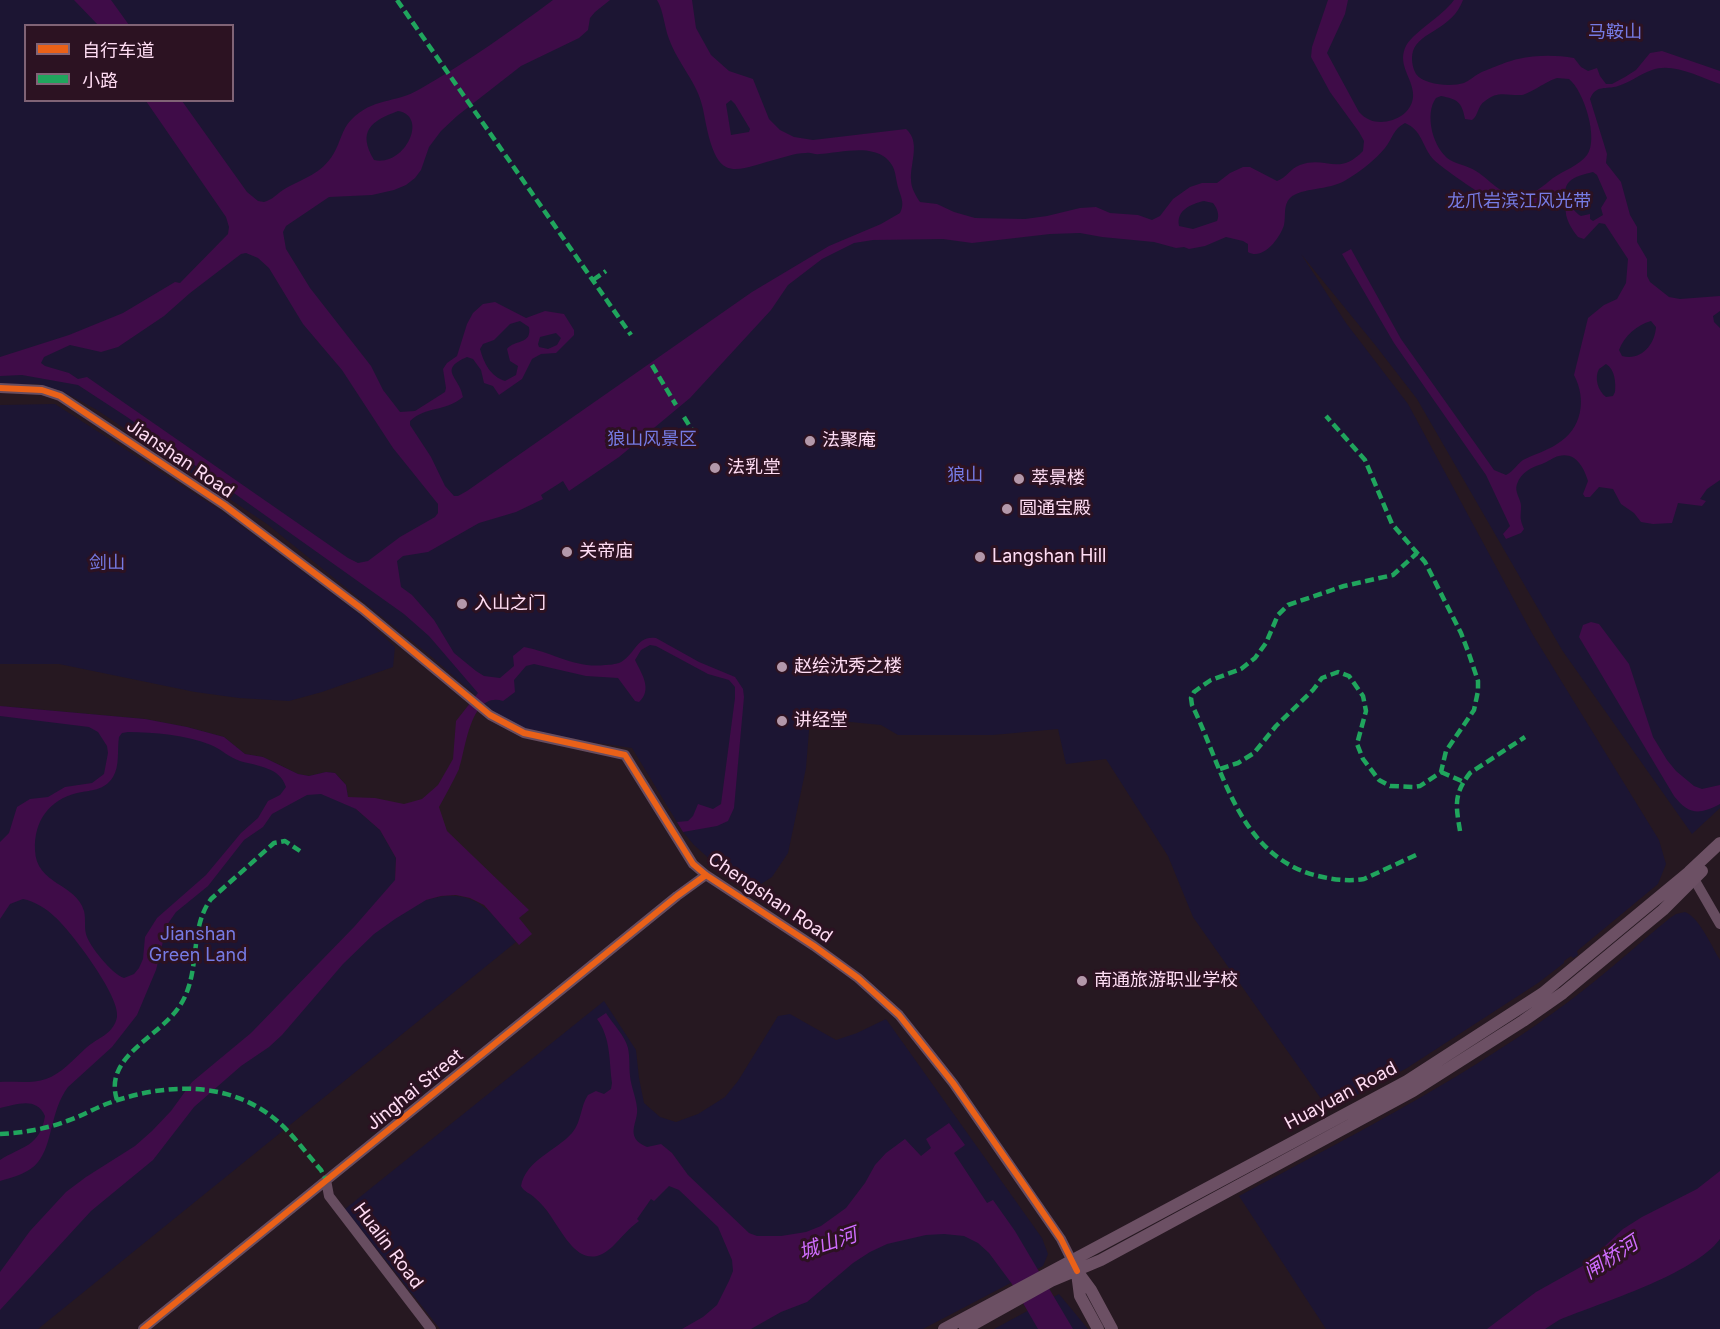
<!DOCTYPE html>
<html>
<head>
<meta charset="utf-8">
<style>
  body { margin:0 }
  #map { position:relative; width:1720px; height:1329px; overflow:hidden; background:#261821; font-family:Inter,"Noto Sans SC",sans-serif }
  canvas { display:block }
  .legend { position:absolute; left:24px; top:24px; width:210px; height:78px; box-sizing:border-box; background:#2c1222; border:2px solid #806376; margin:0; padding:8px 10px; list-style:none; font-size:18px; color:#ffddf4 }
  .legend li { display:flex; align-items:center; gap:12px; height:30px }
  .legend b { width:30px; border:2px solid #806376 }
</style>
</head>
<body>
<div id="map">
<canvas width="1720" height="1329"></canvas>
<ul class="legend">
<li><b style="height:8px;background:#ea6118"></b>自行车道</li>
<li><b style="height:8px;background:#20a55d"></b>小路</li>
</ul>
</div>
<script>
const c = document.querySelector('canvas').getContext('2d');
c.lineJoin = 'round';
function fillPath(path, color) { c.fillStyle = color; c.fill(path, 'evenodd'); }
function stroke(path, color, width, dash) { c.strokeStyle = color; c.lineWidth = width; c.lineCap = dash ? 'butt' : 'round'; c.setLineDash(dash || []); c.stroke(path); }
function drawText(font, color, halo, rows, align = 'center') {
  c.font = font + ' Inter,"Noto Sans SC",sans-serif'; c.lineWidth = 6; c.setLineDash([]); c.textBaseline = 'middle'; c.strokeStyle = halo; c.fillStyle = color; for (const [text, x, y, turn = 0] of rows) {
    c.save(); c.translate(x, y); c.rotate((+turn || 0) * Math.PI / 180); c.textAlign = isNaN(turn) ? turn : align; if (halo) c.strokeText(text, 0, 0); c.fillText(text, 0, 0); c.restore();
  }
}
const green = new Path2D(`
  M0,0H1720V808L1692,834L1562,650L1417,399L1376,346L1301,254L1346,323L1408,404L1533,635L1659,840L1666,864L1658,884L1577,951L1578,955L1573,958L1571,956L1564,961V963L1538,983L1407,1068L1329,1110L1193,917L1168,856L1106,759L1066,764L1058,729L993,735H898L881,725L810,718L806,768L788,853L772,877L761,884L724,872L694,845L683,832L632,748L591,742L523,728L500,717L433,658L267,524L97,410L64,392L38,384H0ZM26,26H232V100H26Z
  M55,404L223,512L363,617L395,647L393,667L322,692L289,701L239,698L195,692L59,664H0V405Z
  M0,706L145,719L187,727L224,737L245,754L263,757L298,774L309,776L326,772L335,773L346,785L348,797L356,809L380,830L396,858L395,879L426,900C472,886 489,908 516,942L38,1329H0Z
  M1685,912C1699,917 1712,947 1720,960V1329H1326L1239,1196C1346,1139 1454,1084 1553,1013C1594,984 1631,950 1670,918L1676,914Z
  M604,1001L636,1050L639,1078L644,1103L660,1117L676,1122L698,1114L725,1097L738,1081L778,1016L790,1014L836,1040L857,1033L886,1019L1042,1238L1048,1254L1043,1266L923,1329H440L345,1209Z
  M1059,1294L1088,1329H994Z`);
const water = new Path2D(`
  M74,0H111L129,25H98Z
  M553,0H610L595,12L590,18L588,30L579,38L521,66L457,116L441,131L429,147L421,170L415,178L406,185L394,190L372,195L329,197L286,226L283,232L286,249L310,288L371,366L383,390L400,412L415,411L445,392L446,388L443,369L447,363L457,356L467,324L473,313L483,304L495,302L526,318L545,311L564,314L574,330V335L556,353L541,354L532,359L522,379L499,395L493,386L484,383L481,370L473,359L467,357C437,370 460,377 463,397C445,412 426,406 410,421V425L431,457L445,486L454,496H458L467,491L752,292L829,246L881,224L900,213C906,202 899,194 897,183C895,173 895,166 886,158C869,144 839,153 819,154C815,155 811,152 806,153C794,153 782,158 770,161C758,164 738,173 726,167C711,160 706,123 703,109C698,83 678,64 669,39C664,26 664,12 657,0H692L696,28L711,55L729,71L753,79L769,119L780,130L794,137L813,140L906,129C921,142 910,163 911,180C911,188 916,196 920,202L937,204L954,212L975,218L1025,219L1047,216L1080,208L1096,207L1110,213L1138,215L1152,220L1160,216L1173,199L1190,187L1202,183H1217L1230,173L1243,167H1250L1277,181C1286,178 1291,168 1300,165C1326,155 1338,177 1363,151L1364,141L1359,132L1330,92L1311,57L1312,47L1328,0H1348L1345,14L1327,53L1359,112C1362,115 1365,118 1370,120C1387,127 1415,115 1413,93C1412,78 1398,65 1405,48C1411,33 1442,17 1454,0H1463C1452,30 1420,31 1413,51C1411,58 1412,67 1416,74C1424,85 1451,87 1464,83C1469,81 1474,76 1480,73C1486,70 1511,60 1518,59C1536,55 1556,55 1574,58L1581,67L1588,71L1597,68L1600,76L1606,84H1612L1625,77L1636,70L1650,53L1662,51L1720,71V84C1700,77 1672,62 1652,70C1640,74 1629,83 1618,86C1606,90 1596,84 1590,99L1607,154L1606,163L1621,182L1630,215L1637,227V242L1647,259V276L1650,282L1669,297L1680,299L1720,296V311L1713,316L1714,322L1720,328V480L1707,489L1700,499L1706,501L1702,506L1678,503L1672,523L1653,524L1641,522L1634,513L1621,504L1613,489L1599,487L1590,497H1585L1583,494L1588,481C1584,468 1576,452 1559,456C1553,457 1548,462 1542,464C1532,467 1521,472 1517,484C1514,492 1521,499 1521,506C1521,518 1519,517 1524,529L1521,533L1506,539L1503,534L1510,526L1486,475L1394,343L1342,254L1351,249L1401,339L1494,470L1506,475C1514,471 1516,465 1523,460C1534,454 1547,451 1557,444C1582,429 1587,400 1574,375L1588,318L1604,305L1617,299L1626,283L1628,259L1605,224L1599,223L1584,239L1578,237C1572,230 1564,217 1566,208L1556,199C1545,200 1536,208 1525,209C1520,209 1512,210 1506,208C1497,206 1440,167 1433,159C1422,146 1422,130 1405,123C1393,129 1393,138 1385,148C1375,160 1360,172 1346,180C1328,191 1302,187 1290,198C1283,205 1286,216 1284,225C1280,238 1263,261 1248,252V244L1243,241L1226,237L1205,246L1189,249L1184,247L1176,248L1154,242L1102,237L1080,233L1050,234L972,243L943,239L873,240L854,243L822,259L788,285L771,310L690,398L619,457L569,491L563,481L541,495L543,499L516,512L479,523L428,552L403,556L397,561L401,587L412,595L434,620L454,653L476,671L484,676L500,678L514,666L513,656L524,647C552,652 576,669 605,665C609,665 616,664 619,663C635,656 636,635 656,638L699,662L735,677L743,689L744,697L734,808L728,821L717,826L683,832L677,822L688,821L693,816L698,804L713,809L721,804L735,698V687L729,680L708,674L656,646L650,645L641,650L635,660C641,673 653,689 639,702L635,701L618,678L586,676L534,664L526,666L514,680L515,692L503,701C470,691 466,749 459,769C453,782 446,794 439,807L447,831L529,910L519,918L532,934L519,945L484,905L470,898L456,895L441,896L426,900L395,919L374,934L343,964L282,1035L269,1047L241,1066L194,1107L153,1160L91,1211L0,1310V1272L30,1231L66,1192L86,1177L135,1146L152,1131L171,1111L192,1082L251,1033L354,927L395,880L396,858L380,830L356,809L321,794L307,795L272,814L263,827L244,840L208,886L176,912L167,925L156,970L137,1015L112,1047L68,1087C50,1111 53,1144 38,1162C30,1173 13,1177 0,1181V1160C22,1146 40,1147 45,1116C36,1096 16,1105 0,1108V1082C14,1081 32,1084 46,1079C61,1074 74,1059 86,1048C97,1038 114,1034 117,1017C121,997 70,930 55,917C47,909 34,901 23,899L10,904L0,919V842L9,833L17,807L30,799L48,797L65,787L92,783L104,774L108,753L107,746L98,732L89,727L0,716V706L145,719L187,727L224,737L245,754L263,757L298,774L309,776L326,772L335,773L346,785L348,797L375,798L404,804L422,799L438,785L453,759L456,721L478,693L429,636L404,614L127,417L78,385L22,375L0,376V357L69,335L123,313L175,282L180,283L228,234L229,227L226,217L146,101H182L247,192L258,201L264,202C272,200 277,194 283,190C303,178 321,175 334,153C340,143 342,129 351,120C373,97 395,104 420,89C467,62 510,32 553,0ZM1557,78L1569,79C1584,91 1599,139 1587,155C1580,165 1563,171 1553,178C1544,185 1534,195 1522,196C1504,198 1492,182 1479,173C1470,166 1459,165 1450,160C1433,149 1424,114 1436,98L1441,96C1457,99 1462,102 1465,119L1472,120C1479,115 1477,106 1485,101C1498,90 1508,96 1522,95C1529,94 1547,81 1557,78ZM731,100L735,104L750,129L749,132L731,135L726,104ZM398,111C429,116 405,167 374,160C357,131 371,121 398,111ZM1593,172L1597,175L1607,198L1601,208L1603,215L1593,221L1590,219V214L1581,216C1572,211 1559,192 1569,182C1574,176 1586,174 1593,172ZM1204,201L1213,203C1217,208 1220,215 1217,221L1193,229L1179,226C1176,210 1191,204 1204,201ZM246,253L258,258L269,268L303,324L342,370L393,448L438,504V513L435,517L400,537L368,561L358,563L348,558L87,377L78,379L69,373L45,366L41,363L44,357L70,345L101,352L118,347L164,316L190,293L241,254ZM520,321L529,327C532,345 515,339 507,349L510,361L518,366L516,375L505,381C490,376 484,363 480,349L483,344L494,340L510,324ZM1651,321L1656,327C1655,344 1642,361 1622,356L1619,350C1624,336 1637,325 1651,321ZM556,333L561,338L557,345L548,349L539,347L538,344L540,337ZM1606,364C1615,369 1616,383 1615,392L1613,396L1606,397C1598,391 1594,378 1599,369ZM128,732C154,732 186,735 211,745C221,749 230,758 240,761C257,766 280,767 286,787L280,795L268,801L258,818L241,833L206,875L157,918L145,937L143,959L139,968L134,974L124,978C112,974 89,946 86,934C84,927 86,919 84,911C76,883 36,885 35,850C34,821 49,800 77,793C91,790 104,791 113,777C120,766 117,749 119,737L122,733Z
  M1591,622L1599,624L1629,664L1653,737L1667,760L1676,771L1694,786L1702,789L1720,785V804C1699,815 1689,815 1674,796L1579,637L1583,625Z
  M606,1013C613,1024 625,1036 628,1048C630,1058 629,1067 630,1076C631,1087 636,1097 637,1108C639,1122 623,1137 647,1147L661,1144L672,1153L688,1175L749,1233L757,1236H781L806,1232L821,1226L846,1208L865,1183L875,1165L886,1153L905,1139L921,1156L931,1148L926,1139L949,1123L965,1145L954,1153L987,1203L993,1200L1015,1231L1073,1329H1038L1012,1284L989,1253L978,1243L964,1236L944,1234L926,1235L887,1244L870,1252L853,1263L807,1302L781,1312L751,1329H682L703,1317L717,1305L729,1281L733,1271L732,1260L718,1227L679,1190L669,1186L654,1201L651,1199L637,1219L639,1221C629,1228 623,1236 615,1244C584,1276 567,1240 550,1215C546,1209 541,1203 535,1198C530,1193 524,1192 521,1186C526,1160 556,1151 572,1133C582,1121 580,1107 588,1095L596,1091L604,1094L611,1089L612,1083C609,1061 611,1038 597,1019Z
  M1720,1171V1239C1693,1275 1602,1302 1559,1320L1545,1329H1487L1536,1292L1586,1264L1623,1229L1642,1217L1697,1189Z`);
const tertiary = new Path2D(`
  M0,388L42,390L60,396L224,505L362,609L490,715L524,733L625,755L693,864L706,875L814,946L858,978L899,1015L953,1083L1061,1239L1075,1267
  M1690,872L1720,924
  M326,1180L329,1196L431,1329
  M143,1329L677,896L706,875`);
const secondary = new Path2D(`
  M1077,1271L1091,1290L1112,1329
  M1077,1273L1080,1296L1098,1329
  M944,1329L1407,1081L1543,993L1689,872L1720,843
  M965,1329L1051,1281L1101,1260L1413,1091L1523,1021L1563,993L1663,910L1702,871`);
const quiet = new Path2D(`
  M397,0L631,335
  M593,280L606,271
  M652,365L676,405
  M684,417L692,430
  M1220,769L1238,763L1254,753L1276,726L1313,690L1322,678L1338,672L1349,676L1363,696L1366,711L1357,744L1363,759L1379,780L1390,786L1414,787L1420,786L1441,772L1446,751L1474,710L1478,691V681L1469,654L1461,633L1425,562L1392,524L1365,460L1326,416
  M1441,772L1464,782
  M1460,831C1456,806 1453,795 1470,773L1525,737
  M1416,855L1364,879C1347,882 1330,879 1314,875C1237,853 1223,768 1192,705L1191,698L1194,692L1202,686L1211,680L1241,669L1255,658L1266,643L1278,615L1288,605L1344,586L1393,575L1417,553
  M117,1100C103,1057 158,1038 179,1007C202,974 188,930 211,899L274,843L285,841L300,851
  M0,1134C22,1133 46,1129 67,1121C82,1116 95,1108 109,1103C162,1084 224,1080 271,1116C290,1130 305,1152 321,1170L326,1180`);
const cycleway = new Path2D(`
  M0,388L42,390L60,396L224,505L362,609L490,715L524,733L625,755L693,864L706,875L814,946L858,978L899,1015L953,1083L1024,1185L1061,1239L1077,1271
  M143,1329L677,896L706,875`);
const markers = [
  [810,441,6,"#b398aa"],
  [715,468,6,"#b398aa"],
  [1019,479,6,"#b398aa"],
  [1007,509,6,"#b398aa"],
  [567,552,6,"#b398aa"],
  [980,557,6,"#b398aa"],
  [462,604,6,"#b398aa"],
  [782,667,6,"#b398aa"],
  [782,721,6,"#b398aa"],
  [1082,981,6,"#b398aa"]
];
const parkNames = [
  ["马鞍山",1615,33],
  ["龙爪岩滨江风光带",1519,202],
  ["狼山风景区",652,440],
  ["狼山",965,476],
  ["剑山",107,564],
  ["Jianshan",198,935],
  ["Green Land",198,956]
];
const poiNames = [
  ["法聚庵",822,441],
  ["法乳堂",727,468],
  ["萃景楼",1031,479],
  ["圆通宝殿",1019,509],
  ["关帝庙",579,552],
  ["Langshan Hill",992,557],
  ["入山之门",474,604],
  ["赵绘沈秀之楼",794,667],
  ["讲经堂",794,721],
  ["南通旅游职业学校",1094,981]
];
const streetNames = [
  ["Jianshan Road",180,459,34],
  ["Chengshan Road",770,898,34],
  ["Jinghai Street",415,1090,-39],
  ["Huayuan Road",1341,1096,-28],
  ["Hualin Road",388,1246,53]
];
const waterNames = [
  ["城山河",828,1244,-19],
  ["闸桥河",1611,1258,-33]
];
fillPath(green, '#1c1533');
fillPath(water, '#3f0c48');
stroke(tertiary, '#674d60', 10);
stroke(secondary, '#6c5064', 12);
stroke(quiet, '#20a55d', 4.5, [9, 4.5]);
stroke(cycleway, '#ea6118', 6);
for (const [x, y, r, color] of markers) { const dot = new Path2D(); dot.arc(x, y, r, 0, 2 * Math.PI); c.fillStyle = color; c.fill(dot); stroke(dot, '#2c1222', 2); }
drawText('18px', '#767be4', '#2c1222', parkNames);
drawText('18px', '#ffddf4', '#2c1222', poiNames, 'left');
drawText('18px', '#ffddf4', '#2c1222', streetNames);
drawText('italic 20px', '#cf6cfe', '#2c1222', waterNames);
</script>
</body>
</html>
